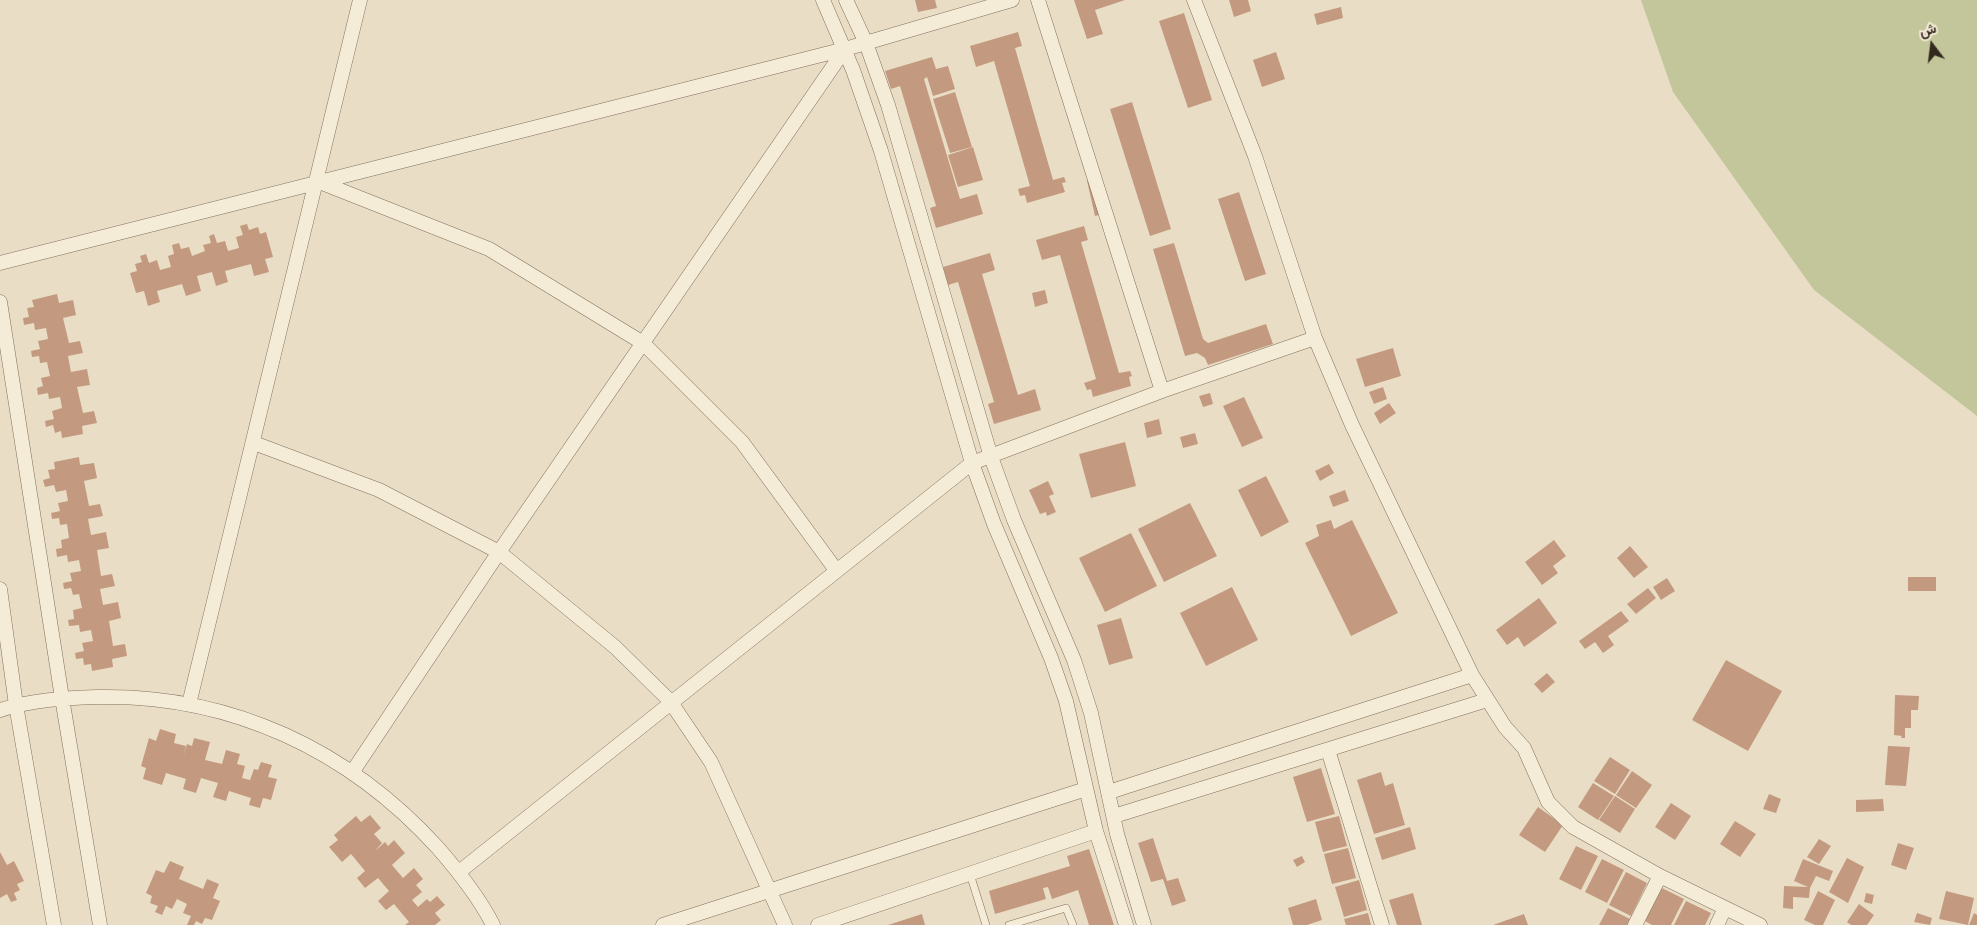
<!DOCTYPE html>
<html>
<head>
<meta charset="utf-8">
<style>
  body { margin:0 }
  #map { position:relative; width:1977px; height:925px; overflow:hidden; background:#e9dec5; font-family:Spectral,Vazirmatn,serif }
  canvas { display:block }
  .north { position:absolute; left:1907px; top:20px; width:50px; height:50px; -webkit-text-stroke:4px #f2e8d4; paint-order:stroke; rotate:345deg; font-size:14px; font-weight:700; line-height:20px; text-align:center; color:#34291f }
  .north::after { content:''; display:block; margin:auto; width:18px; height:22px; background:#34291f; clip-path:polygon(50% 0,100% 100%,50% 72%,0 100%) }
</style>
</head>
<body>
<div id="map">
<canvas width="1977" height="925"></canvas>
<div class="north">ش</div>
</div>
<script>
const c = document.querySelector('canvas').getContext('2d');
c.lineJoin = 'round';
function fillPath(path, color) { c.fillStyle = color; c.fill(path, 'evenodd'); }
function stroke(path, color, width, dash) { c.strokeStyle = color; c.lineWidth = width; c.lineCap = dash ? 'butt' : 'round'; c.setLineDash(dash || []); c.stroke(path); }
const green = new Path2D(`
  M1641,0H1977V416L1814,290L1673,92Z`);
const building = new Path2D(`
  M915,0H935L937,8L918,12Z
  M1074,0H1125L1095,10L1103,34L1087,39Z
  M1229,0H1248L1251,11L1234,17Z
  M1341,7L1343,18L1317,25L1314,14Z
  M1184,13L1212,100L1188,108L1159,21Z
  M1018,32L1022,46L1015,48L1053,180L1064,177L1066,182L1062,183L1065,192L1027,203L1025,195L1020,196L1018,189L1030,186L994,61L976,67L970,46Z
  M1276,52L1285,79L1262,87L1253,60Z
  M932,57L936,69L948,66L955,89L933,96L927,77L924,79L960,199L977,194L983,214L936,228L930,208L936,206L900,86L891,89L885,71Z
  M955,92L972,147L950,153L933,99Z
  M1132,102L1171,229L1150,236L1110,109Z
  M973,147L983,180L958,187L948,155Z
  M1102,178L1110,212L1095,216L1087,181Z
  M1239,192L1266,274L1245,281L1218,199Z
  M247,224L249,230L258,227L260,234L266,232L273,257L265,259L269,272L254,276L251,264L225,271L228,282L216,286L212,272L197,276L201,291L186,296L182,284L157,291L160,302L148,306L144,291L136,293L130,273L137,271L135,264L142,262L140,256L146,254L149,263L157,260L160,270L171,267L168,256L174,254L172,245L179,243L181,249L189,247L192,256L205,251L203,245L211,243L209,236L214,234L217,243L225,241L228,251L239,248L236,237L243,235L240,226Z
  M1084,226L1088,240L1081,242L1119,373L1130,371L1132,376L1129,377L1131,386L1093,397L1091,389L1087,390L1084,383L1096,379L1060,255L1042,260L1036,240Z
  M1174,243L1203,339L1208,343L1266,324L1273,344L1208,365L1205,358L1197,353L1185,356L1153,249Z
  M990,253L995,270L982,274L1018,395L1035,389L1041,410L994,424L988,404L994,402L958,282L948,285L943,267Z
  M1045,290L1048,303L1035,307L1032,293Z
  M57,294L59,303L73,300L76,315L63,318L69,343L80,341L83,353L68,356L71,372L87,369L90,385L77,387L83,413L94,411L97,423L82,426L83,434L62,438L61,431L55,433L53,425L46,427L45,421L54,419L52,411L62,408L60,397L49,399L48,393L38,395L37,388L43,386L41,378L50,376L47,362L40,363L39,356L32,357L31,351L40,349L38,341L48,339L46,328L35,330L34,323L24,325L23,318L29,317L27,308L34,307L32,300Z
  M1393,348L1401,376L1365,387L1356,359Z
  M1383,387L1387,399L1374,404L1369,392Z
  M1210,393L1213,404L1203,407L1199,396Z
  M1244,397L1263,438L1242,447L1223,406Z
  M1389,403L1396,413L1380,424L1374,413Z
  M1159,419L1162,434L1147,438L1144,423Z
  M1195,433L1198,444L1183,448L1180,437Z
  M1125,442L1136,486L1091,498L1079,454Z
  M79,457L80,465L94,463L97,478L84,481L89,506L100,504L103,516L88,519L91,535L106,532L109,548L97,550L101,576L112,574L115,586L100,589L103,605L118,602L121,618L109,621L113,646L125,644L127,656L112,659L113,667L92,671L91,664L84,665L83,658L76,659L75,653L84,651L82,643L93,641L91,630L80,632L79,625L69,626L68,620L74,619L73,610L82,608L79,594L73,595L71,588L64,589L63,583L72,581L70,573L81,571L79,560L68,562L67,555L57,557L56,549L62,548L61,540L69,538L67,524L60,525L59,518L52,519L51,513L60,511L58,503L68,501L66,490L56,492L54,485L45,487L43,480L50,478L48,470L55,469L54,462Z
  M1329,464L1334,473L1320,481L1315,471Z
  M1266,476L1289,522L1261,537L1238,490Z
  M1048,481L1054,494L1049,496L1056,512L1047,516L1046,512L1040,514L1029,490Z
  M1345,490L1349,501L1333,507L1329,496Z
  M1190,503L1217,556L1164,582L1138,529Z
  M1331,520L1334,529L1352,520L1398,613L1351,636L1305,543L1319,536L1316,525Z
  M1131,533L1157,586L1105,612L1079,558Z
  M1554,540L1566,556L1553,566L1558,573L1542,585L1525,562Z
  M1630,546L1648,567L1634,578L1617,558Z
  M1908,577H1936V591H1908Z
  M1667,578L1675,591L1661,600L1653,587Z
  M1232,587L1258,640L1206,666L1180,613Z
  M1648,588L1656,598L1636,614L1627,604Z
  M1539,598L1557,623L1524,647L1518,637L1507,645L1496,630Z
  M1621,611L1629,621L1608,636L1614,645L1603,653L1595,642L1585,649L1579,641Z
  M1121,618L1133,658L1109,665L1097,625Z
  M1726,660L1782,691L1748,751L1692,720Z
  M1547,673L1555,682L1542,693L1534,684Z
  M1895,695L1919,696L1918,710H1911V728H1905V738H1901L1902,736L1894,735Z
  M160,729L176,734L174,743L186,746L183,757L187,744L192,746L194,738L210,742L205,760L222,764L226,750L240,754L237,764L245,766L242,778L250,780L254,769L258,770L261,762L272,765L268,777L277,779L271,800L263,798L260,808L249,805L251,798L229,791L226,801L213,797L218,783L201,778L196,793L183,789L186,779L166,773L162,785L143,779L146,768L141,766L149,738L156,741Z
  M1888,746L1910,747L1906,786L1885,785Z
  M1610,757L1630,770L1615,794L1594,781Z
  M1321,768L1335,814L1307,822L1293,777Z
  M1632,771L1652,785L1636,808L1616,795Z
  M1381,772L1385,786L1393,783L1405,825L1374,834L1357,780Z
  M1593,783L1614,796L1598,820L1578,807Z
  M1769,794L1781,799L1776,813L1763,809Z
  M1615,796L1635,809L1620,833L1599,820Z
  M1883,799L1884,811L1856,812V800Z
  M1671,803L1691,816L1675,840L1655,827Z
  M1538,807L1563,825L1545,852L1519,835Z
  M370,815L381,828L374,834L382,843L375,851L385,842L388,846L394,840L405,853L392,865L403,878L414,868L423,879L416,885L422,892L412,900L418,907L427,899L430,902L437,896L445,905L435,913L441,920L435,925H405L409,922L394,904L386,910L378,901L389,891L378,878L365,888L357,878L365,871L351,854L342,862L329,847L338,840L334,835L356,816L361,822Z
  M1339,816L1347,846L1323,852L1315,822Z
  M1735,821L1756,834L1740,857L1720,844Z
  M1410,827L1416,849L1382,860L1375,838Z
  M1153,838L1167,881L1178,878L1186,901L1172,906L1163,879L1151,882L1138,843Z
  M1819,839L1831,846L1819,864L1807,857Z
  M1898,843L1914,848L1906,870L1891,865Z
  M1576,846L1598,856L1581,890L1559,879Z
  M1348,848L1356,878L1332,884L1324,854Z
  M1089,849L1114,925H1089L1078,890L1052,899L1048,887L1043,888L1046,899L995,914L989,891L1070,866L1067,856Z
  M0,852L7,865L14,861L24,881L17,884L20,890L14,893L17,900L11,902L7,894L0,898Z
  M1302,856L1305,862L1297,867L1293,860Z
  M1847,858L1864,867L1848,903L1829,892Z
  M1602,859L1624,870L1607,903L1585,892Z
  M1803,859L1833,871L1829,881L1816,876L1810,888L1809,898L1793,897V909L1783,908L1784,886L1808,887L1794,881Z
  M170,861L184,867L179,879L203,889L207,879L219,884L213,898L220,901L212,920L205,918L202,924L196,921L194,925H187L191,916L183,913L187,904L177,899L172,909L166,906L162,915L155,912L158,906L150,903L152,896L146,893L156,870L164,873Z
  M1626,872L1647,883L1631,916L1609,905Z
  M1359,880L1367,910L1344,917L1335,887Z
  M1662,888L1684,899L1671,925H1652L1645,921Z
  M1818,891L1835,900L1823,925H1815L1804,920Z
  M1946,891L1974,898L1968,925L1939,919Z
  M1413,893L1422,925H1397L1389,900Z
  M1866,893L1874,895L1872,904L1864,902Z
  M1316,899L1322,920L1307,925H1293L1288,908Z
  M1686,901L1711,913L1705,925H1674Z
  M1859,904L1874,915L1867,925H1851L1847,922Z
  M1608,908L1630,919L1627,925H1599Z
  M1368,913L1371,925H1346L1344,919Z
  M1917,913L1932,918L1930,925L1914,922Z
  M1974,913L1977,915V925H1969Z
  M922,914L925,925H888Z
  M1524,914L1528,925H1493Z`);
const service = new Path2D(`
  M970,874L986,925
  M1009,925L1066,908L1073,925`);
const minor = new Path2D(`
  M823,0L853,70L881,151L972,463L994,524L1051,658L1066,701L1096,831L1126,925
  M846,0L866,43L888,105L991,457L1014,520L1074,660L1091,713L1117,834L1144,925
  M1038,0L1162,391
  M1194,0L1255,156L1315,338L1352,425L1472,675L1505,727L1524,748L1548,802L1573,827L1660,876L1760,925
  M317,181L489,249L643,343L742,442L836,570
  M0,263L845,49L1012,0
  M0,302L62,698L100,925
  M254,443L379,490L499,552L615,647L670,701L711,762L785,925
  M0,589L16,705L54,925
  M189,704L360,0
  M0,710C32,700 64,698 97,697C231,694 349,750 438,848C458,871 479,897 493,925
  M1328,750L1382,925
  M353,771L499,552L845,49
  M1109,792L1472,675
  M1114,816L1487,700
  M459,872L972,463L1162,391L1315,338
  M663,925L1086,789
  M818,925L1096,831
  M1635,925L1660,876
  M1717,925L1725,908`);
fillPath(green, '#c2c69a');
fillPath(building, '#c39a7f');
stroke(service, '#82705d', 8);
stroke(minor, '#82705d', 15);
stroke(service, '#f5ecd8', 7);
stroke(minor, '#f5ecd8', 14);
</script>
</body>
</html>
